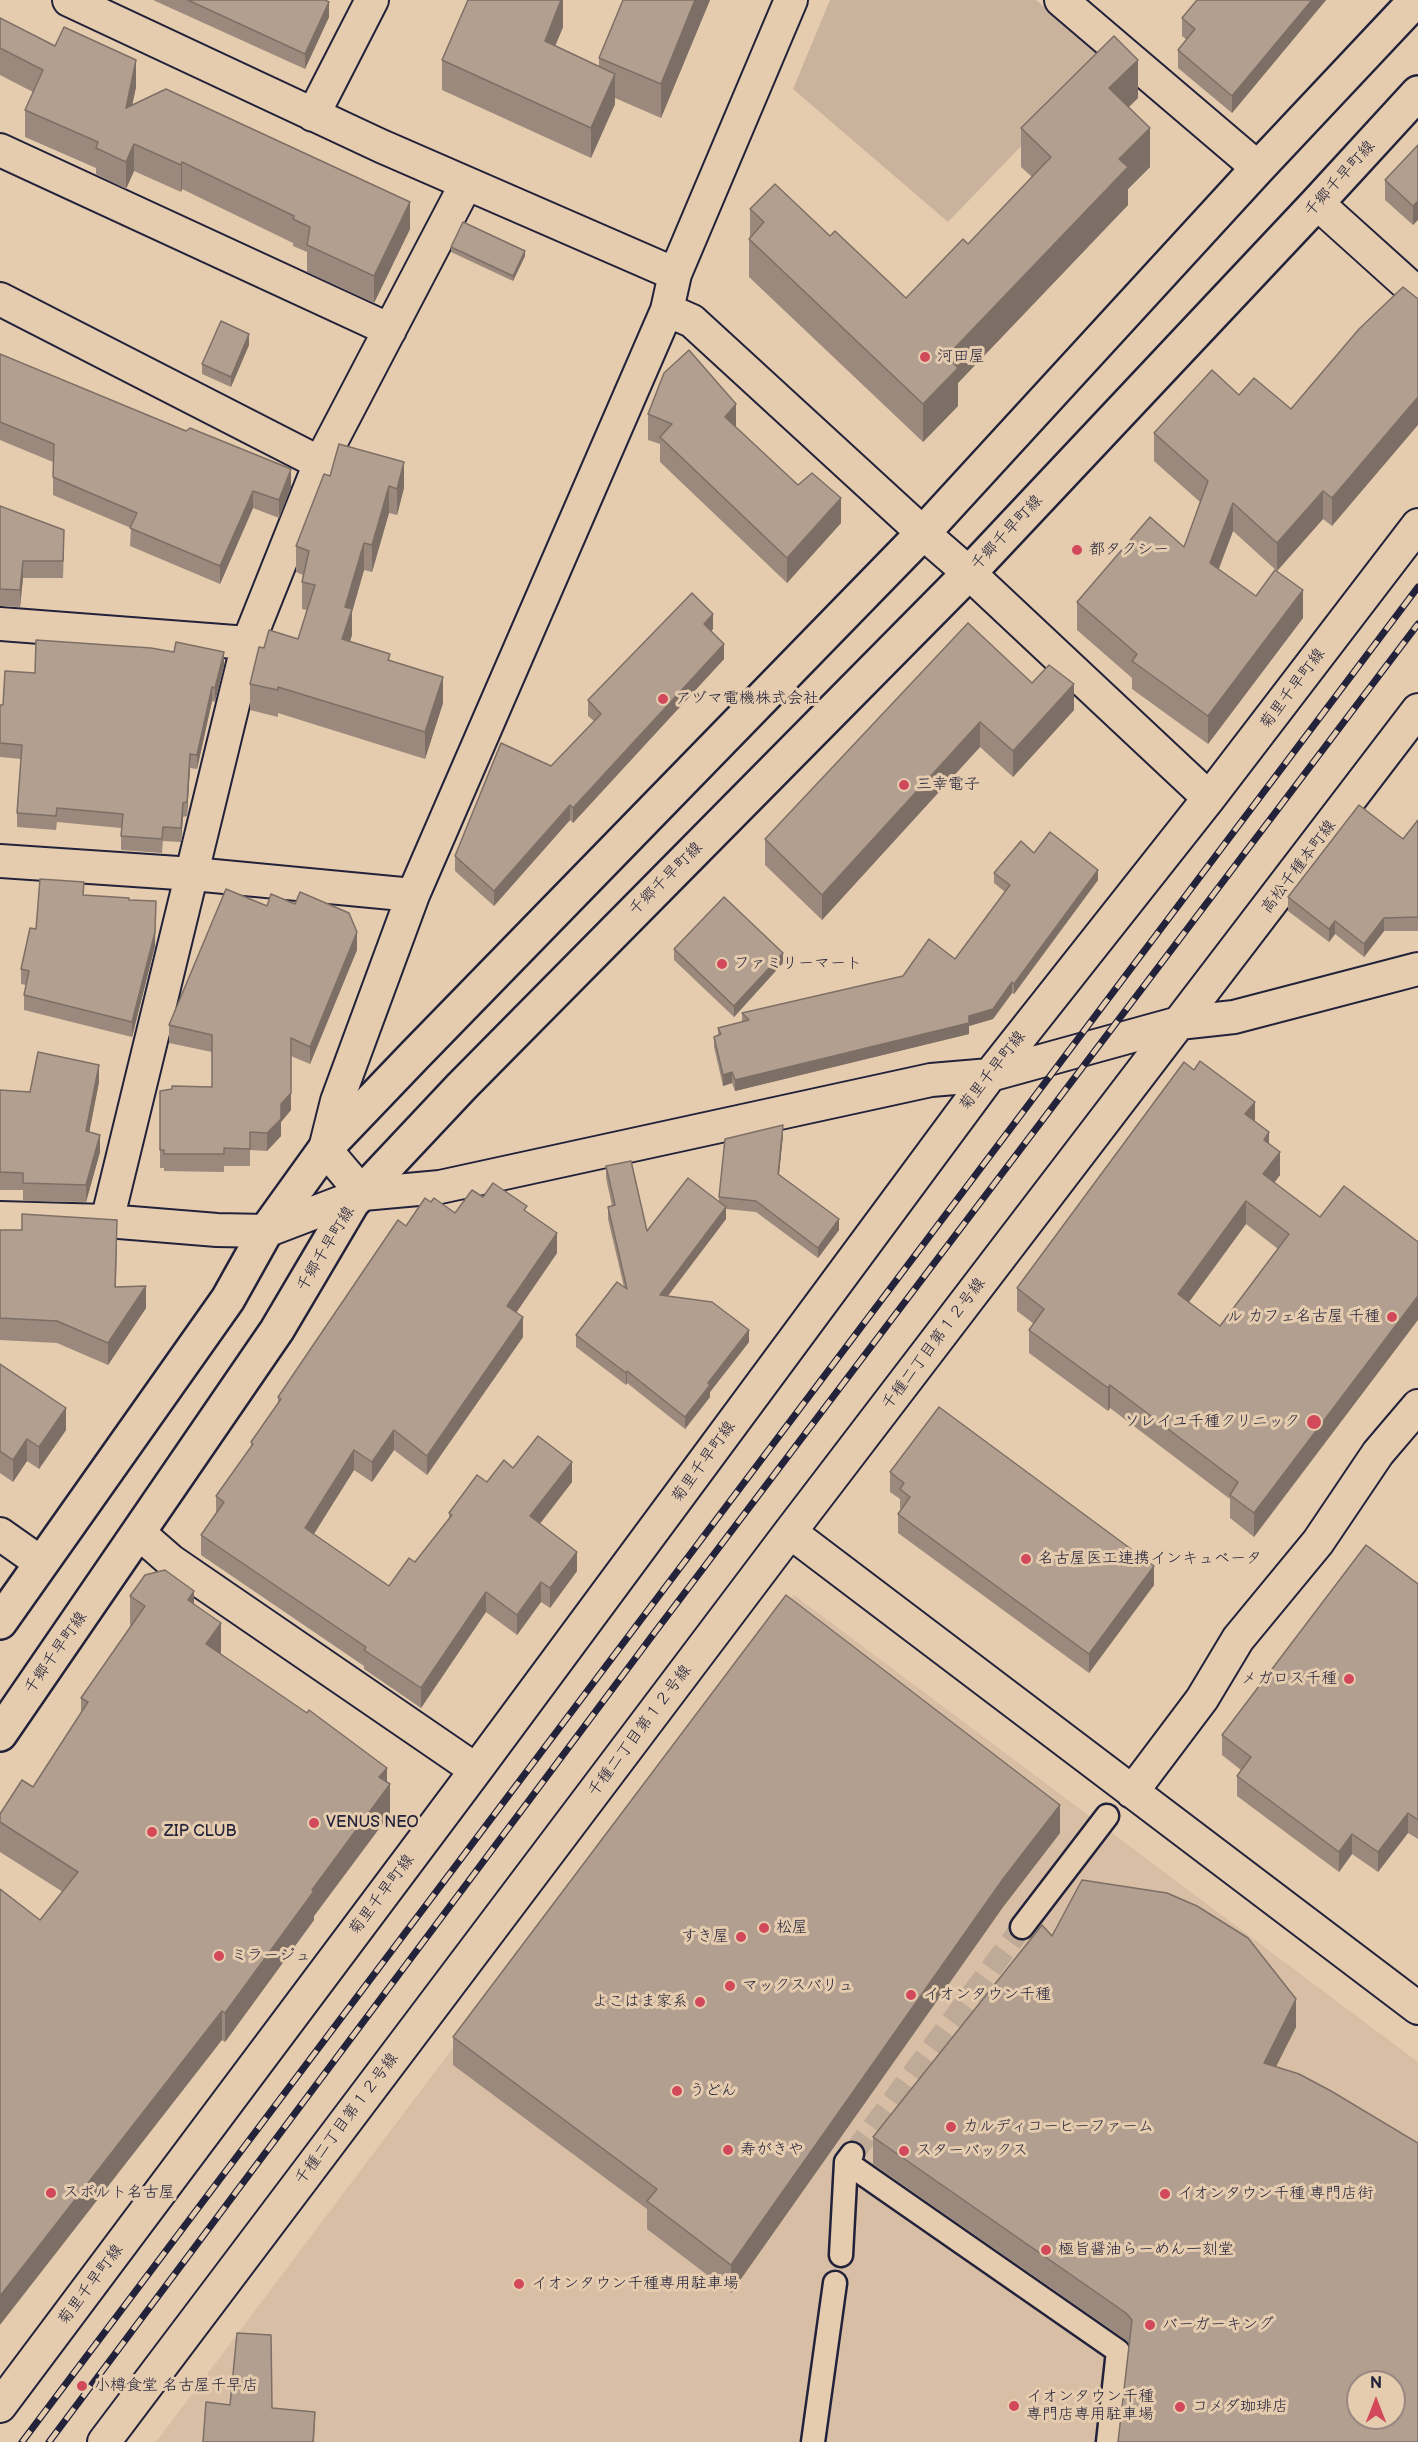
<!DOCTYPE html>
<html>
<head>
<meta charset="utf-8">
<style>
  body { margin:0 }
  #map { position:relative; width:1418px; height:2442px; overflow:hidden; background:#e6ccae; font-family:"Balsamiq Sans",sans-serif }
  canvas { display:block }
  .north { position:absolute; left:1346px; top:2370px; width:60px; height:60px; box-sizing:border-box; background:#e6ccae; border:2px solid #988880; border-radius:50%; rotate:0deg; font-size:16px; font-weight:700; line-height:24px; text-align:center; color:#22223b }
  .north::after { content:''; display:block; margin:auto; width:21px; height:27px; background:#d1495b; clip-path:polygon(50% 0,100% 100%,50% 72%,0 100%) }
</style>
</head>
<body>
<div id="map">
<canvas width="1418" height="2442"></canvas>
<div class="north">N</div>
</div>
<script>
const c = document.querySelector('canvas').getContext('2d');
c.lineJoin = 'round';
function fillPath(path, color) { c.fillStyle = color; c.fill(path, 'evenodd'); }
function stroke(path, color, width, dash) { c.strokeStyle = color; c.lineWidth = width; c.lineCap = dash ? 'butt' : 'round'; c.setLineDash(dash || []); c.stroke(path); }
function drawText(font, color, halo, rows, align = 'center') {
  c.font = font + ' "Balsamiq Sans","Klee One",sans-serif'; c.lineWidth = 6; c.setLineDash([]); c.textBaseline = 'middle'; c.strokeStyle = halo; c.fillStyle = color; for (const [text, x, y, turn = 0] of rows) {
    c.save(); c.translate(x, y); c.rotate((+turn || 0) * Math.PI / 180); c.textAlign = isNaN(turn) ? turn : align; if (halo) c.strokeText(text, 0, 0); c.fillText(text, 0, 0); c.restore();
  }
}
const built = new Path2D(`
  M794,1595L1418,2062V2442H156ZM1358,2382H1394V2418H1358Z`);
const green = new Path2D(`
  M830,0H1036L1105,59L948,222L793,89Z`);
const pedestrianTunnel = new Path2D(`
  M853,2154L1022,1927`);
const pedestrian = new Path2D(`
  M1022,1927L1107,1816
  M846,2162L1118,2351L1108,2442
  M841,2255L846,2162L852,2154
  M813,2442L835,2283`);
const minor = new Path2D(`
  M69,0L381,146L675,274
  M1061,0L1258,168
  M313,115L372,0
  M0,150L390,330
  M1317,203L1418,294
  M0,299L320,463
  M667,310L692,321L923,533L969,573L1209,798
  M0,624L248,643
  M0,861L193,874L413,895
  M363,1194L325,1149L337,1101L413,895L667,310L675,274L791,0
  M0,1218L107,1221L217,1230L266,1231L363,1194L440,1187L931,1080L990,1075L1179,1023L1234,1017L1418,969
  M107,1221L248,643L320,463L466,184
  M790,1532L1418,2008
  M139,1533L171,1561L476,1770
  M0,1534L41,1563
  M1132,1792L1202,1699L1238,1639L1318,1542L1378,1453L1418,1406
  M0,2406L476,1770L990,1075L1209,798L1418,525
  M104,2442L790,1532L1418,710`);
const tertiary = new Path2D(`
  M0,1622L228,1299L266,1231L325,1149L414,1056L923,533L1258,168L1416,0
  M0,1734L277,1330L352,1203L462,1086L969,573L1317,203L1418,93`);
const rail = new Path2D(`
  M22,2442L1418,587
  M49,2442L655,1632L1418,624`);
const wall = new Path2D(`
  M153,0H325L329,17L305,69Z
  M563,0V27L555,46L599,67V58L623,0H710L661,118L615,98V104L591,158L442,90V60Z
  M1197,0H1326L1232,113L1178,68V50L1187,40L1182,36V18Z
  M0,18L136,87L132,105L410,229L374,303L307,272V252L293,246V243L182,189L181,192L134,171L126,189L96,174V168L25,137V110L33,92L0,75Z
  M1138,98L1128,107L1150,167L1128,189V205L958,383V406L923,442L749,277V239L750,237V209L830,236L906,298L968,244L1032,177L1021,167V128Z
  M1418,145L1413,225L1385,200V180Z
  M451,247L525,256L513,281L451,252Z
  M1359,329L1332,526L1323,519L1277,571L1233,531L1219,569L1256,596L1303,618L1208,744L1132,689V678L1077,630V602L1184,547L1200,502L1154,461V433L1239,395L1291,409Z
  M249,345L231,387L202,374V364Z
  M0,354L291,487L279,518L253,508L220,584L130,546L131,528L53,495V462L0,440Z
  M648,414L736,427L798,485L841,523L787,583L660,462V444L648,440Z
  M330,476L404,488L397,515L389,513L372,572L364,570L352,612V635L350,641L390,660L443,703L425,759L278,713V717L250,710V684L264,648L298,639L307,610L302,609V582L303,575L296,572V546Z
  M0,506L64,547L63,578H23L20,607L0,606Z
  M713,629L711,631L724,659L573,823L570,820L494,906L455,871V856L551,766L594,721L588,716V700Z
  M224,666L215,702L212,701L197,769L190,768L187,816L183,817L181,842L163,841L162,853L121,850V828L57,822L56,830L17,827V813L21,759L0,757V705H3L35,673Z
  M1032,683L1074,710L1013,777L980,747L822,920L765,865V839Z
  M1418,820V931H1384L1364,957L1335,934L1329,942L1288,911V897L1403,839Z
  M1034,853L1098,880L1014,994L1012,993L993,1019L969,1026V1034L735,1091L732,1083L723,1086L714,1047V1037L718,1035V1028L742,1022V1013L903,976L955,959L1005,892L994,883V873Z
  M84,895L129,900L155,946L132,1037L24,1010V995L26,985L21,984V969L36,929Z
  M267,906L357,950L310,1064L291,1056V1110L281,1122V1136L267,1151L250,1150V1166H224V1172L164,1171V1168H160V1091L212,1087V1052L169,1043V1025Z
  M674,949L783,963L734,1017L674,960Z
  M99,1082L89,1132L100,1152L86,1202L23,1201V1190H0V1090L30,1092Z
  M1255,1122L1269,1144L1280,1175L1274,1183L1320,1217L1254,1537L1230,1518V1499L1110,1408L1108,1411L1029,1353V1330L1034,1324L1017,1311V1288ZM1246,1224L1278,1249L1220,1326L1189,1302Z
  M783,1135L779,1174L839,1230L818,1258L756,1212L726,1209V1219L668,1296L749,1342L710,1392V1397L685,1429L627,1383L626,1385L576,1347V1335L624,1287L608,1219V1207L612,1206L606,1178V1166L647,1231L719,1201V1197Z
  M483,1197L527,1212L557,1253L516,1313L523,1337L427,1475L394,1450L372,1482L354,1470L314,1534L389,1586L415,1562L449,1518V1513L487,1482L513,1468L572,1482L540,1524L577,1571L550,1608L541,1602L517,1635L486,1612L421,1708L364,1669V1666L201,1555V1535L216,1513V1496L251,1447V1442L278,1403V1397L406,1226L431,1202L455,1213Z
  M0,1230L117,1242L116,1287L146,1308L108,1365L57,1343L0,1340Z
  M0,1364L66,1430L39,1469L27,1461L13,1482L0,1473Z
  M890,1472L1154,1585L1089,1673L898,1533V1514L901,1510L900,1508V1499L890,1492Z
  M1418,1584V1839L1408,1833L1378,1872L1352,1854L1339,1872L1237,1796V1776L1241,1770L1222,1755V1735Z
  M130,1596L194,1604L221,1652L220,1653L387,1782L390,1814L314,1916V1920L225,2042L40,1920L63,1892L0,1852V1814L33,1787L81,1713V1698L131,1626L130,1625Z
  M1060,1833L1003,1907L731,2293L647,2229V2209L453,2065V2037Z
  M1052,1936L1296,2027L1276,2067L1121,2416L1129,2344L1126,2340L873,2164V2137Z`);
const shadedWall = new Path2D(`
  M561,0H563V27L545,71V41Z
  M695,0H710L661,118V84Z
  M1312,0H1326L1232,113V96Z
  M329,2V17L305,69V54Z
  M136,60V87L126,135V108Z
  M1138,60V98L1109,127V88Z
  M615,74V104L591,158V128Z
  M1150,128V167L1128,189V205L958,383V406L923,442V404L947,356L1119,159Z
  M134,144V171L126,189V162Z
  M182,162V189L181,192V165Z
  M1418,201V220L1413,225V206Z
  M410,202V229L374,303V276Z
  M525,251V256L513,281V276Z
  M249,334V345L231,387V377Z
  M1418,397V425L1332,526V498Z
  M736,404V429L725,417Z
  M404,462V488L397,515V489Z
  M291,469V487L279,518V500Z
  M389,486V513L372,572V545Z
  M253,491V508L220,584V566Z
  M1323,491V519L1277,571V543Z
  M841,498V523L787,583V558Z
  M1233,503V531L1210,591V563Z
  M364,543V570L352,612V635L342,665V639L345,607Z
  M23,561V578L20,607V590Z
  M1303,590V618L1208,744V716Z
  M713,614V629L704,639V624Z
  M724,644V659L573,823V808Z
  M224,652V666L215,702V688Z
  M443,677V703L425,759V732Z
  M1074,684V710L1013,777V751Z
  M212,687V701L197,769V755Z
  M980,722V747L822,920V895Z
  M190,754V768L187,816V802Z
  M183,803V817L181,842V828Z
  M570,805V820L494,906V891Z
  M1098,870V880L1014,994V984Z
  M156,901L155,946L132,1037V1022Z
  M1384,918V931L1364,957V944Z
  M1335,921V934L1329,942V929Z
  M357,932V950L310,1064V1047Z
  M783,953V963L734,1017V1006Z
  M1012,982V993L993,1019L969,1026V1034L735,1091V1080Z
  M99,1065V1082L86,1149V1131Z
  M732,1072V1083L723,1086V1075Z
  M291,1093V1110L281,1122V1136L267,1151V1133L281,1104Z
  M1255,1102V1125L1245,1114Z
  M783,1125V1135L778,1184V1174Z
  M1269,1132V1156L1264,1140Z
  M100,1135V1152L86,1202V1185Z
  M1280,1152V1175L1263,1198V1174Z
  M1246,1201V1224L1178,1317V1294Z
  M726,1207V1219L660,1306V1295Z
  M839,1219V1230L818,1258V1248Z
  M557,1233V1253L507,1326V1306Z
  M146,1286V1308L108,1365V1343Z
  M1418,1296V1320L1254,1537V1513Z
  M523,1317V1337L427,1475V1456Z
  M749,1330V1342L710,1392V1397L685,1429V1417L708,1383Z
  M627,1371V1383L626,1385V1373Z
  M1110,1385V1408L1108,1411V1388Z
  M66,1408V1430L39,1469V1447Z
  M394,1430V1450L372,1482V1462Z
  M27,1439V1461L13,1482V1460Z
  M354,1450V1470L305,1548V1528Z
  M572,1462V1482L530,1536V1516Z
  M577,1552V1571L550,1608V1588Z
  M1154,1566V1585L1089,1673V1654Z
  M541,1582V1602L517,1635V1615Z
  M194,1591V1620L188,1600Z
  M486,1592V1612L421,1708V1688Z
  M221,1623V1652L206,1673V1644Z
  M387,1768V1789L390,1784V1814L314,1916V1920L225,2042V2013L312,1890L379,1777Z
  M1060,1805V1833L1003,1907L731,2293V2265L1003,1879Z
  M1408,1813V1833L1378,1872V1852Z
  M1352,1834V1854L1339,1872V1852Z
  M1296,1999V2027L1264,2090V2063Z
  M222,2011V2040L0,2325V2296Z
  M315,2412L314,2442H313Z`);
const building = new Path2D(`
  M188,0H325L329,2L305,54Z
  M468,0H561L545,41L615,74L591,128L442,60Z
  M623,0H695L661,84L599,58Z
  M1197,0H1312L1232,96L1178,50L1195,29L1182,18Z
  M0,18L55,46L64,27L136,60L126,108L166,89L410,202L374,276L307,245L310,227L293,219L294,216L182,162L181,165L134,144L126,162L96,148L98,142L25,110L43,70L0,48Z
  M1114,36L1138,60L1109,88L1150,128L1119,159L1128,167L947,356L958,368L923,404L749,239L764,222L750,209L775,184L830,236L835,231L906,298L963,239L968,244L1051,157L1021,128Z
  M1418,145V201L1413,206L1385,180Z
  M463,222L525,251L513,276L451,247Z
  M1403,287L1418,299V397L1332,498L1323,491L1277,543L1233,503L1210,563L1256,596L1275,570L1303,590L1208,716L1132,661L1137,654L1077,602L1150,517L1184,547L1208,481L1154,433L1212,370L1239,395L1254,378L1291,409L1359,329Z
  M221,321L249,334L231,377L202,364Z
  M689,350L736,404L725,417L798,485L812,473L841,498L787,558L660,437L672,424L648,414L664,373Z
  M0,354L186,431L190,428L291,469L279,500L253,491L220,566L130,528L137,513L53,477L54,444L0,422Z
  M339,444L404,462L397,489L389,486L372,545L364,543L345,607L352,609L342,639L390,654L388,660L443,677L425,732L278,687V690L250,684L259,647L264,648L269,630L298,639L315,585L302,582L309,551L296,546L324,474L330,476Z
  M0,506L64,530L63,561H23L20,590L0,589Z
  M692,593L713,614L704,624L724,644L573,808L570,805L494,891L455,856L501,743L551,766L601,714L588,700Z
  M968,623L1032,683L1049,665L1074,684L1013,751L980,722L822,895L765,839Z
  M36,640L151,648L174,652L176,642L224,652L215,688L212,687L197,755L190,754L187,802L183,803L181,828L163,827L162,839L121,836L123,814L57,808L56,816L17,813L22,745L0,743V705H3L5,671L35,673Z
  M1359,805L1403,839L1418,820V917L1384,918L1364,944L1335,921L1329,929L1288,897Z
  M1050,832L1098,870L1014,984L1012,982L993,1009L969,1016V1023L735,1080L732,1072L723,1075L714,1037L721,1034L718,1028L749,1020L742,1013L903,976L929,939L955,959L1010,885L994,873L1021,841L1034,853Z
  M40,879L84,882L83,895L129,898V900L156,901L155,932L132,1022L24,995L29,971L21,969L30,928L36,929Z
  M226,889L267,906L271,894L295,904L300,892L349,913L357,932L310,1047L291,1038V1093L281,1104V1119L267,1133L250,1132V1149L224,1148V1154H164V1150H160V1091L172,1089V1086L212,1087V1035L169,1025Z
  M724,897L783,953L734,1006L674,949Z
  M38,1052L99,1065L86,1131L100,1135L86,1185L23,1183V1173L0,1172V1090L30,1092Z
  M1200,1061L1255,1102L1245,1114L1269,1132L1264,1140L1280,1152L1263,1174L1320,1217L1344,1186L1418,1242V1296L1254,1513L1230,1495L1238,1482L1110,1385L1108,1388L1029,1330L1044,1309L1017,1288L1184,1062L1194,1070ZM1246,1201L1289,1234L1220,1326L1178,1294Z
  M783,1125L778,1174L839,1219L818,1248L756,1201L719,1197L725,1139Z
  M631,1161L647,1231L688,1178L726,1207L660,1295L712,1302L749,1330L708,1383L710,1385L685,1417L627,1371L626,1373L576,1335L617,1282L627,1289L608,1207L615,1205L606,1166Z
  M493,1183L527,1206L524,1210L557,1233L507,1306L523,1317L427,1456L394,1430L372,1462L354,1450L305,1528L389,1586L409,1558L415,1562L452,1515L449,1513L477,1475L487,1482L504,1460L513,1468L538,1436L572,1462L530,1516L577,1552L550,1588L541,1582L517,1615L486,1592L421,1688L364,1650L366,1647L201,1535L224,1502L216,1496L253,1444L251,1442L281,1399L278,1397L398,1220L406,1226L425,1198L431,1202L434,1198L455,1213L472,1190L483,1197Z
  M22,1214L117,1220L115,1287L146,1286L108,1343L57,1321L0,1318V1230H22Z
  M0,1364L66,1408L39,1447L27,1439L13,1460L0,1451Z
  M939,1407L1154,1566L1089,1654L898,1514L910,1497L900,1489L904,1483L890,1472Z
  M1366,1545L1418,1584V1820L1408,1813L1378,1852L1352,1834L1339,1852L1237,1776L1251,1757L1222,1735Z
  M165,1570L194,1591L188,1600L221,1623L206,1644L307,1713L309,1710L387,1768L379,1777L390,1784L312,1890L314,1891L225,2013L222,2011L0,2296V1889L40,1920L78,1872L0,1822V1814L22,1780L33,1787L88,1702L81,1698L145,1606L130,1596L145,1575Z
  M786,1595L1060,1805L1003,1879L731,2265L647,2201L657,2189L453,2037Z
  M1082,1880L1167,1893L1197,1906L1248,1938L1296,1999L1264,2063L1299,2074L1331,2091L1418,2143V2442H1118L1132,2320L1126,2313L873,2137L1042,1925L1052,1936ZM1358,2382H1394V2418H1358Z
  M237,2333L271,2335L272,2408L315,2412L313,2442H203L206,2402L230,2405Z`);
const markers = [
  [925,357,6,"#d1495b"],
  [1077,550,6,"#d1495b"],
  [663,699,6,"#d1495b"],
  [904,785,6,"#d1495b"],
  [722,964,6,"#d1495b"],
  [1392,1317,6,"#d1495b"],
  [1314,1422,8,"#d1495b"],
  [1026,1559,6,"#d1495b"],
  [1349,1679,6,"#d1495b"],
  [314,1823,6,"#d1495b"],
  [152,1832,6,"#d1495b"],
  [764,1928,6,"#d1495b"],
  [741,1937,6,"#d1495b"],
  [219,1956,6,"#d1495b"],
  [730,1986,6,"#d1495b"],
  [911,1995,6,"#d1495b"],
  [700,2002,6,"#d1495b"],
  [677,2091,6,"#d1495b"],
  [951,2127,6,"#d1495b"],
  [728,2150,6,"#d1495b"],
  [904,2151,6,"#d1495b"],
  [51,2193,6,"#d1495b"],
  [1165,2194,6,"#d1495b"],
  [1046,2250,6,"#d1495b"],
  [519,2284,6,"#d1495b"],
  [1150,2325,6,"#d1495b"],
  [82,2386,6,"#d1495b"],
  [1014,2406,6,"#d1495b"],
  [1180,2407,6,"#d1495b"]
];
const streetNames = [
  ["千郷千早町線",1340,179,-48],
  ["千郷千早町線",1007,533,-47],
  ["菊里千早町線",1293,689,-53],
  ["高松千種本町線",1299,867,-53],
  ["千郷千早町線",666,879,-45],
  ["菊里千早町線",993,1071,-52],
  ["千郷千早町線",326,1249,-59],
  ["千種二丁目第１２号線",934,1344,-53],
  ["菊里千早町線",704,1462,-54],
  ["千郷千早町線",56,1653,-55],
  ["千種二丁目第１２号線",640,1731,-53],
  ["菊里千早町線",382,1895,-53],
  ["千種二丁目第１２号線",347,2119,-53],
  ["菊里千早町線",91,2285,-53]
];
const poiNames = [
  ["河田屋",937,357],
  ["都タクシー",1089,550],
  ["アヅマ電機株式会社",675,699],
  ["三幸電子",916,785],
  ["ファミリーマート",734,964],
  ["ル カフェ名古屋 千種",1380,1317,"right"],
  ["ソレイユ千種クリニック",1300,1422,"right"],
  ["名古屋医工連携インキュベータ",1038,1559],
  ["メガロス千種",1337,1679,"right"],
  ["VENUS NEO",326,1823],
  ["ZIP CLUB",164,1832],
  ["松屋",776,1928],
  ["すき屋",729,1937,"right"],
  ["ミラージュ",231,1956],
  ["マックスバリュ",742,1986],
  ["イオンタウン千種",923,1995],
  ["よこはま家系",688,2002,"right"],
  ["うどん",689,2091],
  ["カルディコーヒーファーム",963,2127],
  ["寿がきや",740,2150],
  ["スターバックス",916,2151],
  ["スポルト名古屋",63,2193],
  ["イオンタウン千種 専門店街",1177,2194],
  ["極旨醤油らーめん一刻堂",1058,2250],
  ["イオンタウン千種専用駐車場",531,2284],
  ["バーガーキング",1162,2325],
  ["小樽食堂 名古屋千早店",94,2386],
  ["イオンタウン千種",1026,2397],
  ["専門店専用駐車場",1026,2415],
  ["コメダ珈琲店",1192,2407]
];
fillPath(built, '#d7bea5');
fillPath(green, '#c9b39d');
stroke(pedestrianTunnel, '#bfaa97', 22, [22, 11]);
stroke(pedestrian, '#22223b', 27);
stroke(minor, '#22223b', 36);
stroke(tertiary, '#22223b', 38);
stroke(pedestrian, '#e6ccae', 22);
stroke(minor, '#e6ccae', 32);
stroke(tertiary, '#e6ccae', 33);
stroke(rail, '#22223b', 7);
stroke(rail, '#e6ccae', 4.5, [14]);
fillPath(wall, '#9a897c');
fillPath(shadedWall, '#7d6f65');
fillPath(building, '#b39f90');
stroke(building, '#7d6f65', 1.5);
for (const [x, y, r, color] of markers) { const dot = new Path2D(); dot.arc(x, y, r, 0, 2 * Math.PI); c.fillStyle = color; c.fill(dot); stroke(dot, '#e6ccae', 2); }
drawText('16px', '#22223b', '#e6ccae', streetNames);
drawText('16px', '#22223b', '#e6ccae', poiNames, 'left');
</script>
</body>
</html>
